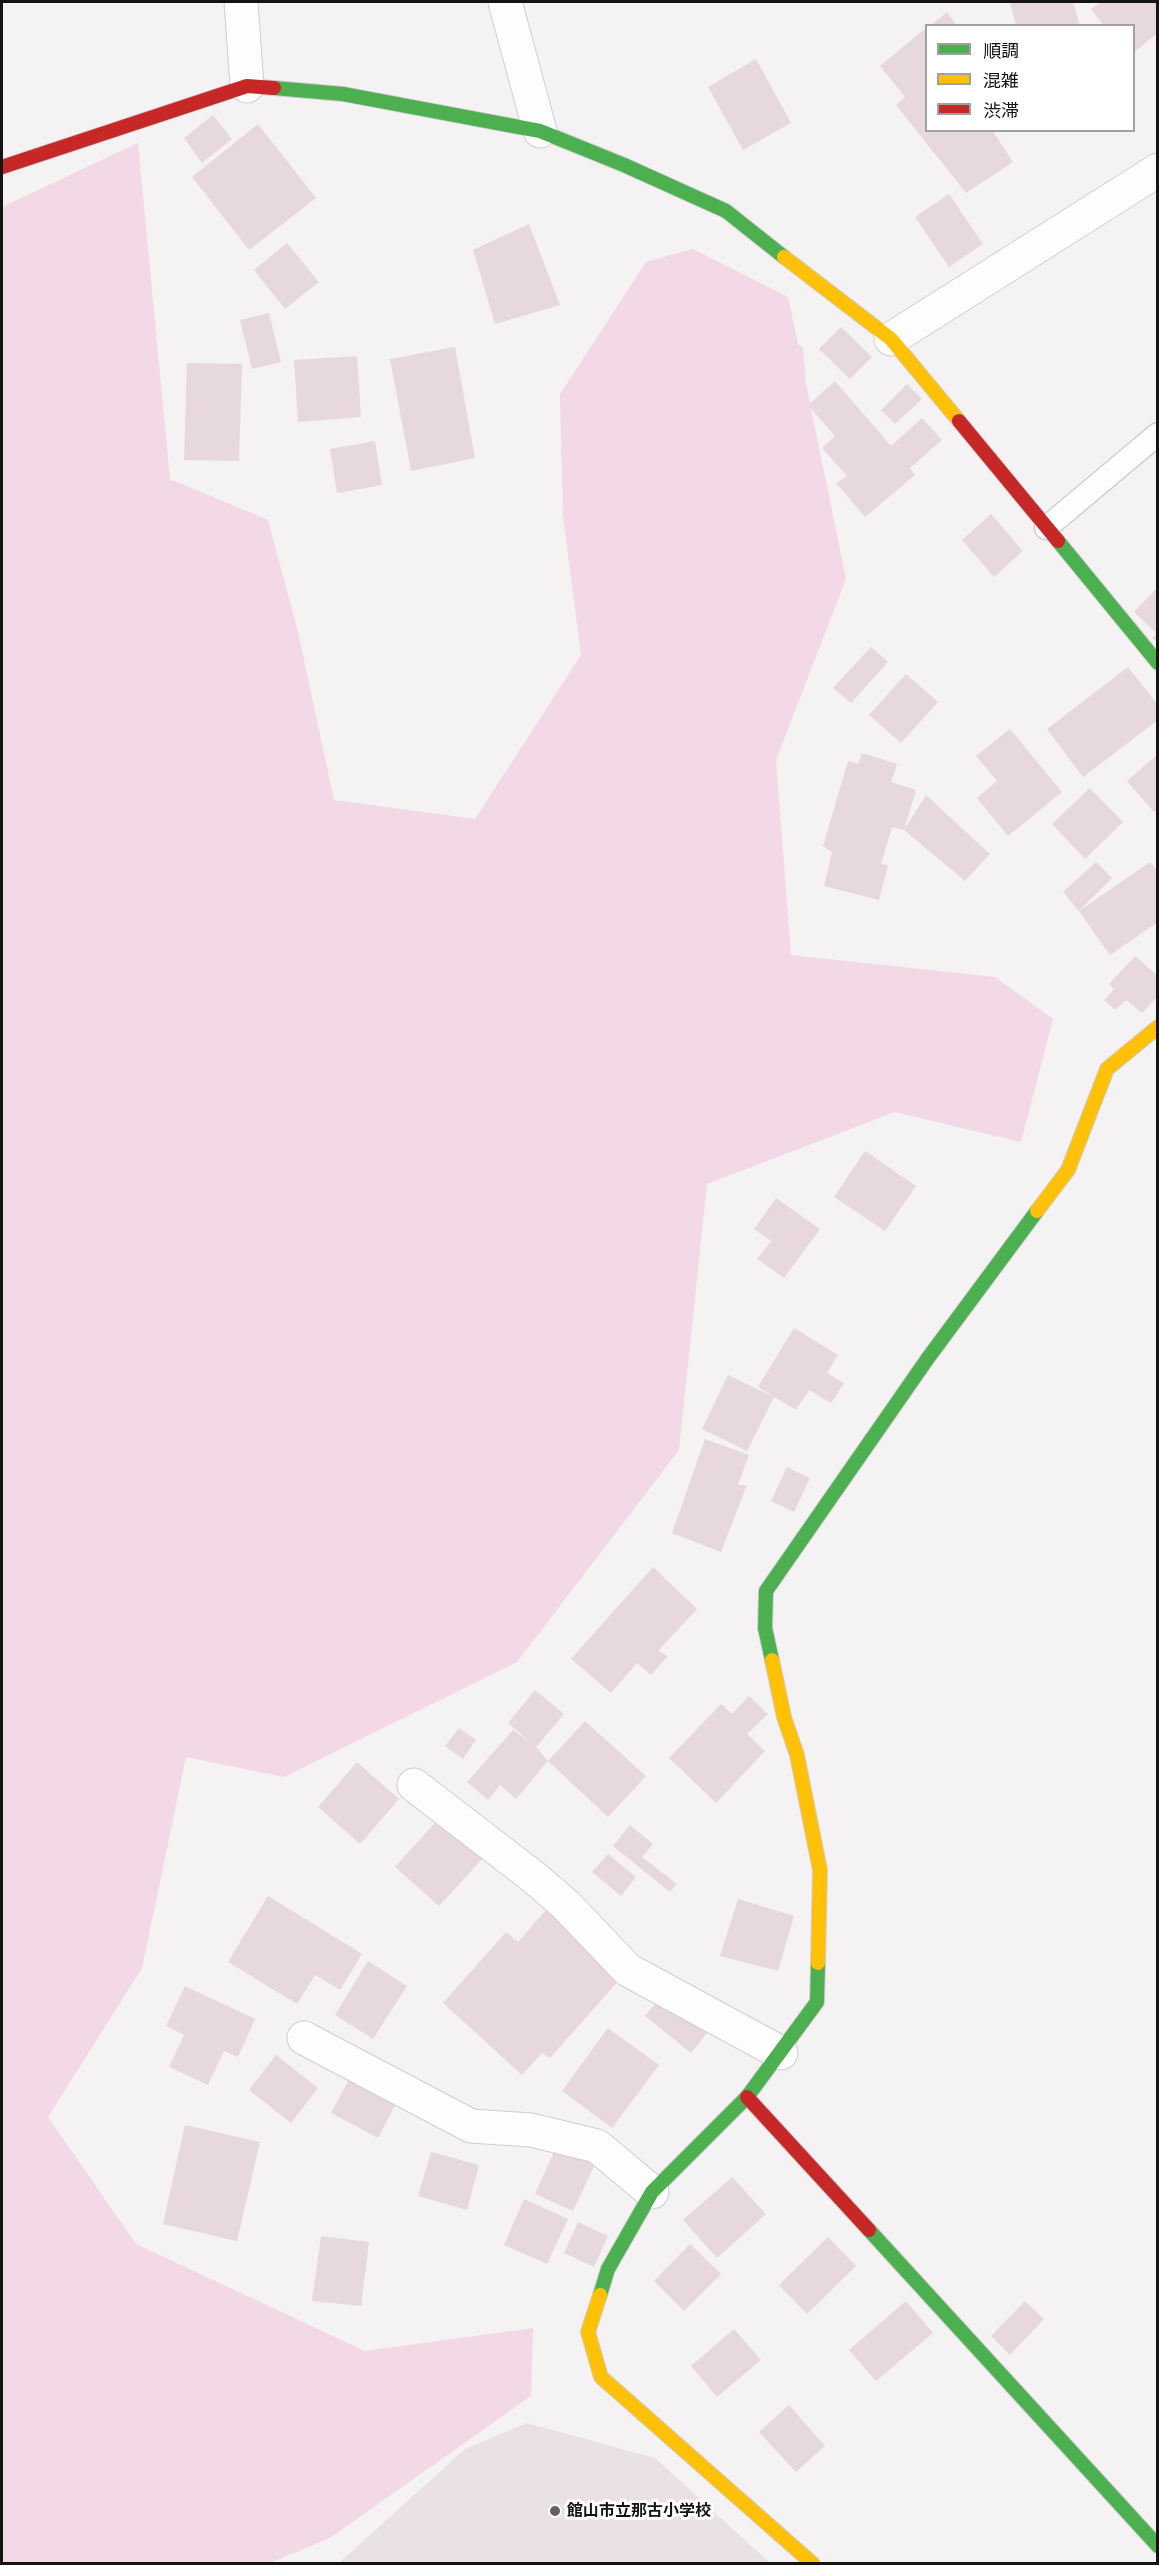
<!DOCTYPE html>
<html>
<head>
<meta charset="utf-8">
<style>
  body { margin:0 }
  #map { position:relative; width:1159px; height:2565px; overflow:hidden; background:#f4f2f3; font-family:"Asap Condensed","Noto Sans JP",sans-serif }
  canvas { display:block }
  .frame { position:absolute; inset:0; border:3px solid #151314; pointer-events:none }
  .legend { position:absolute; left:925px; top:24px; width:210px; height:108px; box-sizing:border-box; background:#fff; border:2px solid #a1a1a1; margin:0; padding:8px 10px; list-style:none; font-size:18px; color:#151314 }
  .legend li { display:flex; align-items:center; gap:12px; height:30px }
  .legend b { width:30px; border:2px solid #a1a1a1 }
</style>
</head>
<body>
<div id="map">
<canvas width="1159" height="2565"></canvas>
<div class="frame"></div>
<ul class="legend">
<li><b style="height:8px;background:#4caf50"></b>順調</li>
<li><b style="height:8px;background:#ffc107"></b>混雑</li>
<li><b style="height:8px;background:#c62828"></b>渋滞</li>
</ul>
</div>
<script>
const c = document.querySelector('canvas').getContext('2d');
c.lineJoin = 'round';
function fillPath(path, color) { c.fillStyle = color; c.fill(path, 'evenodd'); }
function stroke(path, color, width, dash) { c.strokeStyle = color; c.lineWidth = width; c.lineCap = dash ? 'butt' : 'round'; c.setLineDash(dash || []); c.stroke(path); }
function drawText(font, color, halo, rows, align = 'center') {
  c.font = font + ' "Asap Condensed","Noto Sans JP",sans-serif'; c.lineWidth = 6; c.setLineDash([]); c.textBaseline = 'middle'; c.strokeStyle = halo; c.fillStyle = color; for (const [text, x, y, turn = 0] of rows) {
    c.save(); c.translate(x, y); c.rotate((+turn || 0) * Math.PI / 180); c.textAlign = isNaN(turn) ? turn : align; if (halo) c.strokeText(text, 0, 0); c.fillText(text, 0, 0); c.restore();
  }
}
const built = new Path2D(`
  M527,2423L655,2458L770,2563H339L465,2449Z`);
const green = new Path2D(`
  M138,143L170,479L268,520L298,632L334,800L475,819L581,655L563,516L560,394L646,262L693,249L788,297L798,344L803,348L806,384L846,579L776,760L791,955L995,977L1053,1019L1021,1142L895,1112L707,1184L679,1450L517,1662L284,1777L186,1757L142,1968L48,2117L136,2244L365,2351L533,2328L531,2396L330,2538L270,2563H2V207Z`);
const building = new Path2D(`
  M1010,2H1073L1080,26H1016Z
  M1101,2H1158V33L1134,52V26H1104L1091,9Z
  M947,12L957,26H930Z
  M926,28V130H992L1013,162L966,193L896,105L905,97L880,66Z
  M756,59L791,123L743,150L708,87Z
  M213,115L232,139L202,163L184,138Z
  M258,124L316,198L249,250L192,177Z
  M949,194L983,244L949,267L915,217Z
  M529,224L560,305L495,324L473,250Z
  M287,243L319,282L285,309L254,270Z
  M269,313L281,362L252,369L240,320Z
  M841,327L872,357L850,379L819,349Z
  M455,347L475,458L411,471L390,359Z
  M357,356L361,417L298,422L294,360Z
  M187,363L242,364L239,461L184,460Z
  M835,381L891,446L922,418L942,440L910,468L915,475L865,517L836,483L847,476L822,448L835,436L808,405Z
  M907,384L922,399L895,424L881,410Z
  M375,441L382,485L337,493L330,449Z
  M991,514L1023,551L994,577L962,540Z
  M1158,587V643L1152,638L1157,634L1134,612Z
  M871,647L888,662L851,703L833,688Z
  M1128,667L1158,705V720L1083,777L1047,729Z
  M906,674L938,702L901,743L869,715Z
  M1010,729L1062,792L1008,836L977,798L997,781L976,756Z
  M862,753L897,764L891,782L916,790L904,830L892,827L881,864L888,865L879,900L824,886L832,852L823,846L848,761L858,764Z
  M1158,754V810L1154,812L1127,781Z
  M1090,788L1123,822L1085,859L1052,824Z
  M926,795L990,854L965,881L904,830Z
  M1096,862L1112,878L1079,911L1063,892Z
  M1150,862L1158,872V922L1110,955L1079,911Z
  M1135,956L1158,976V996L1142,1013L1126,1000L1115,1010L1104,1000L1114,989L1109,984Z
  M865,1151L916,1186L885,1231L834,1197Z
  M776,1198L820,1229L784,1278L757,1259L771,1241L754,1229Z
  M794,1328L838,1355L827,1373L844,1383L831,1403L809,1390L796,1410L758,1387Z
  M728,1375L774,1397L747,1451L702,1429Z
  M705,1439L749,1455L738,1485H747L721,1552L672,1533Z
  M787,1467L810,1478L794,1512L771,1501Z
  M653,1567L697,1609L658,1651L668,1656L651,1675L637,1663L611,1693L571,1659Z
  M535,1690L564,1714L536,1747L548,1761L516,1799L500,1785L488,1800L467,1782L513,1730L530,1742L508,1723Z
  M749,1696L768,1714L747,1734L765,1751L716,1803L669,1758L721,1704L732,1714Z
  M585,1721L646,1776L608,1817L548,1761Z
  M459,1728L476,1740L463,1759L445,1746Z
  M357,1762L399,1799L360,1844L318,1807Z
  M440,1817L484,1857L439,1906L395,1867Z
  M630,1825L653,1844L642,1857L677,1884L670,1892L613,1846Z
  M608,1854L636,1877L621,1896L592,1872Z
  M268,1896L362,1954L340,1990L315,1975L297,2004L228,1962Z
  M738,1899L794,1916L778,1971L720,1956Z
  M552,1903L628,1970L550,2058L542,2053L522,2075L443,2003L506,1932L518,1942Z
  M368,1961L407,1986L373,2039L335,2015Z
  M185,1986L255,2019L238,2057L224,2051L208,2085L169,2067L184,2035L166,2026Z
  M661,1997L707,2033L691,2053L645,2016Z
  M608,2028L659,2065L612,2128L562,2091Z
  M276,2055L318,2088L291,2123L249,2090Z
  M351,2076L398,2100L378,2138L331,2113Z
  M185,2125L260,2142L237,2241L163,2224Z
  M557,2145L596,2162L573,2211L535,2194Z
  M431,2152L479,2165L467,2210L418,2196Z
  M732,2177L766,2214L717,2258L683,2220Z
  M524,2199L568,2219L547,2264L504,2245Z
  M578,2222L608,2236L594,2267L564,2253Z
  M321,2236L369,2242L361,2306L312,2301Z
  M828,2237L856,2266L807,2314L779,2285Z
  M690,2244L721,2274L684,2311L654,2281Z
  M906,2301L933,2333L876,2381L849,2350Z
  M1025,2301L1044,2319L1010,2355L991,2336Z
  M734,2329L761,2360L717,2397L691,2366Z
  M789,2405L825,2446L796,2472L759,2432Z`);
const lane = new Path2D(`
  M1046,528L1158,434`);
const street = new Path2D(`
  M241,2L247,86
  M505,2L540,131
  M891,339L1158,170
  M414,1785L536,1879L566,1905L628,1970L781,2053
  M304,2038L471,2126L531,2130L597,2146L652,2192`);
const fast = new Path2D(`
  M274,88L343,94L540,131L624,165L726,211L784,257
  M1058,541L1158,663
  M772,1660L765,1628L766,1591L928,1358L1037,1211
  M869,2230L1158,2546
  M600,2295L608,2269L652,2192L747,2097L817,2002L818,1963`);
const slow = new Path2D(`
  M784,257L891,339L959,421
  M1037,1211L1068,1170L1107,1069L1158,1027
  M772,1660L784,1717L797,1755L820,1870L818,1963
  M600,2295L588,2332L601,2377L813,2564`);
const jam = new Path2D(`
  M2,167L247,86L274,88
  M959,421L1058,541
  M747,2097L869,2230`);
const markers = [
  [555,2511,6,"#636162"]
];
const poiNames = [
  ["館山市立那古小学校",567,2511]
];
fillPath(built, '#e9e1e5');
fillPath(green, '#f3d8e5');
fillPath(building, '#e7d8e0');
stroke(lane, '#d0cecf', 25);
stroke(street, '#d0cecf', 35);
stroke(fast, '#d0cecf', 16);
stroke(slow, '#d0cecf', 16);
stroke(jam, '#d0cecf', 16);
stroke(lane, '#fdfdfd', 22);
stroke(street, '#fdfdfd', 33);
stroke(fast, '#4caf50', 14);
stroke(slow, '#ffc107', 14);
stroke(jam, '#c62828', 14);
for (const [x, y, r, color] of markers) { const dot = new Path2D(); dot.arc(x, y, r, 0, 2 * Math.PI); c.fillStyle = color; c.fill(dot); stroke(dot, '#fff', 2); }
drawText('bold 16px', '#151314', '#fff', poiNames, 'left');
</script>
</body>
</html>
